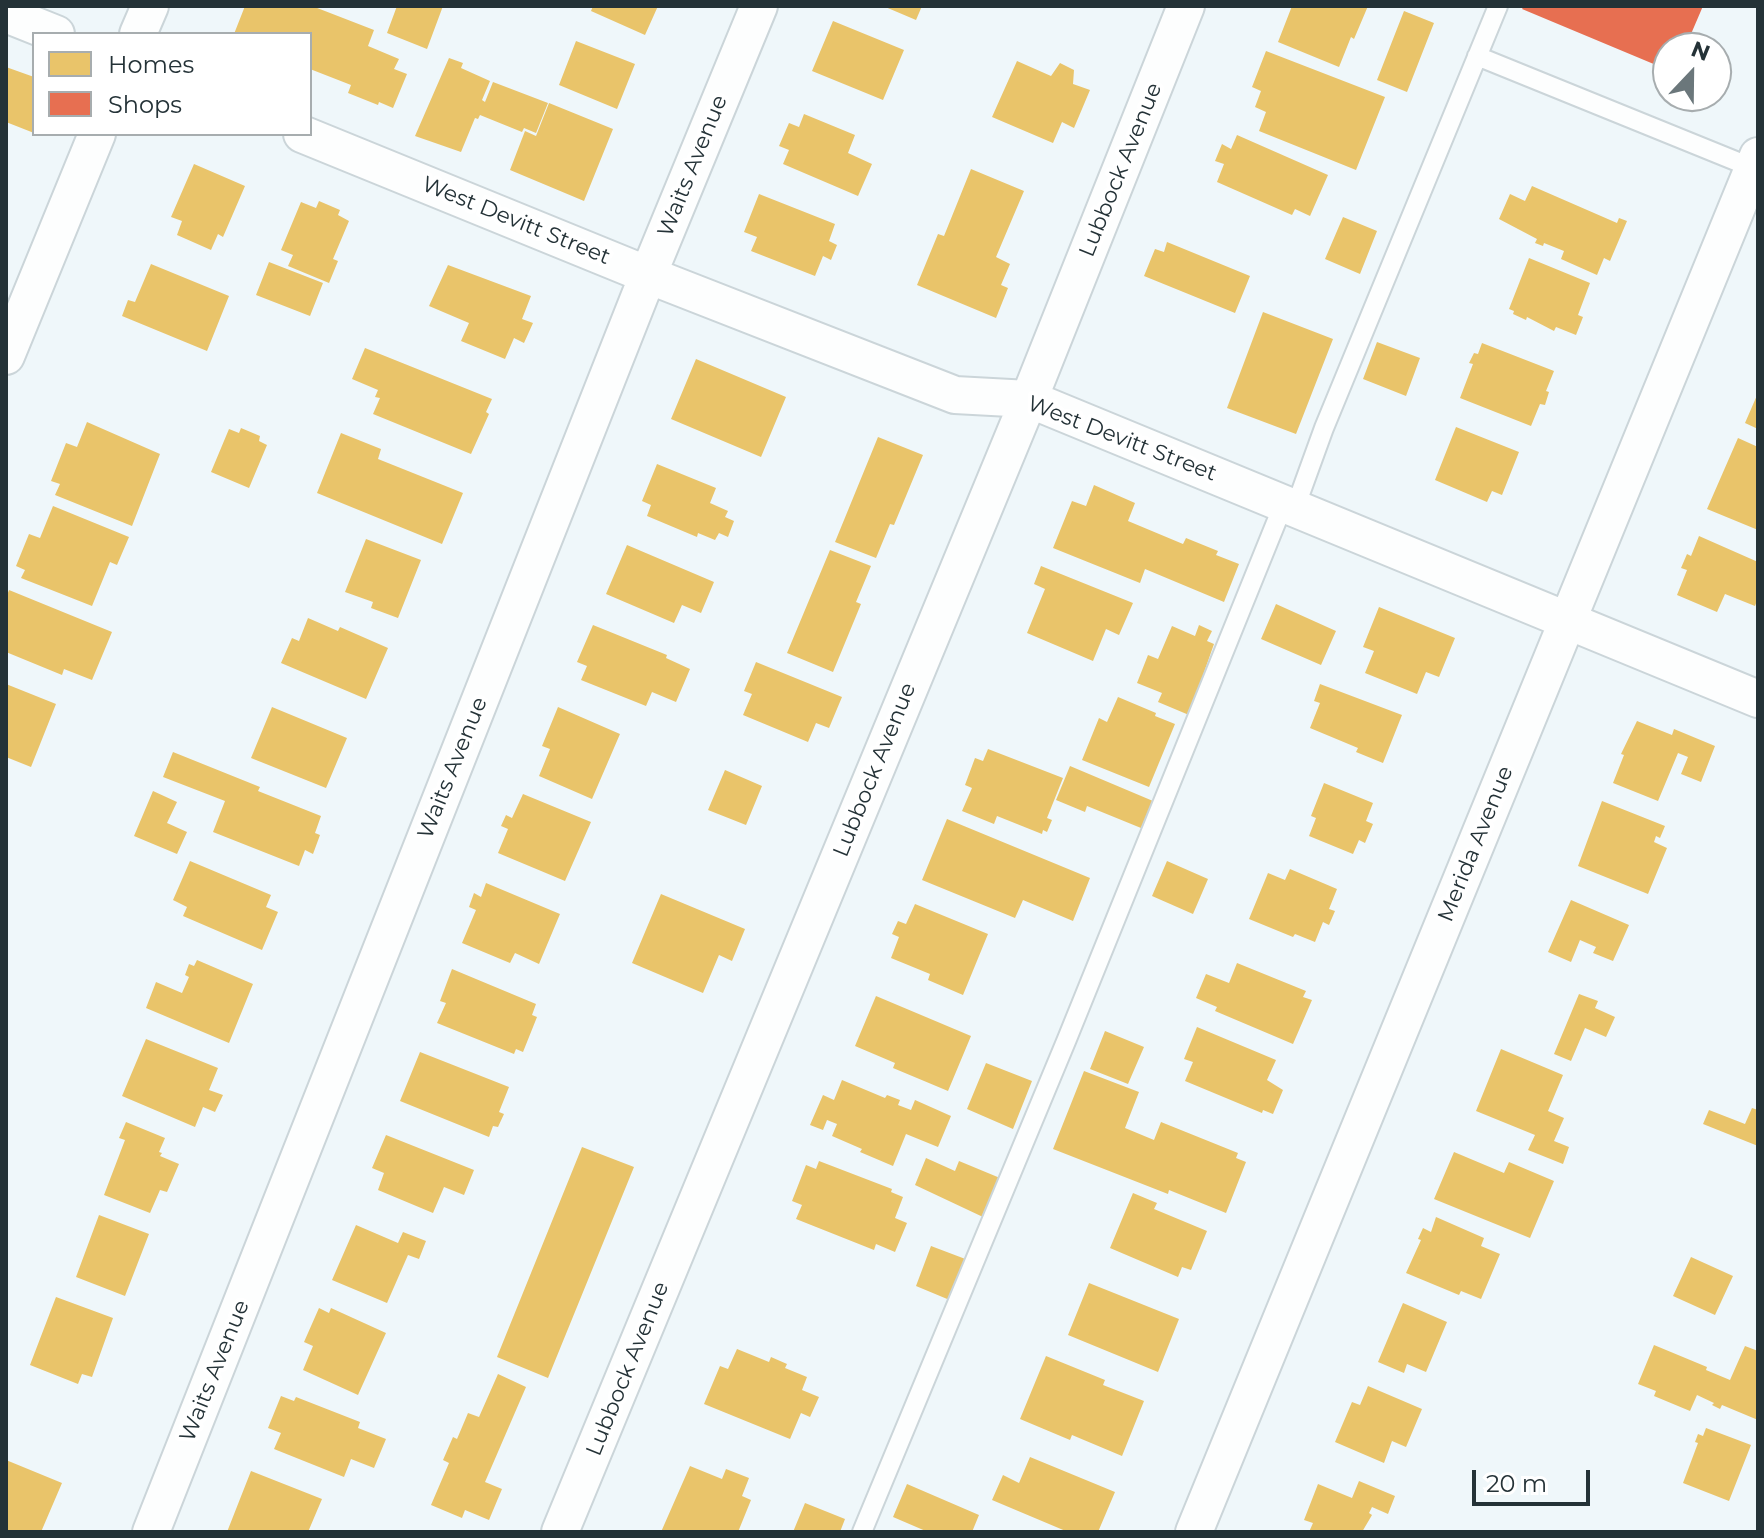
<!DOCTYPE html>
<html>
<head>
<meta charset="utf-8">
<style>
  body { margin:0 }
  #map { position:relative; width:1764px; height:1538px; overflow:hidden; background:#eff7fa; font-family:Montserrat,sans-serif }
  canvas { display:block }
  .frame { position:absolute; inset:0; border:8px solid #243237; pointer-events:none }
  .legend { position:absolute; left:32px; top:32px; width:280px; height:104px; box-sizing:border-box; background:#fff; border:2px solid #a7adaf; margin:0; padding:10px 14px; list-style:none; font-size:24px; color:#243237 }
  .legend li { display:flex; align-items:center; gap:16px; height:40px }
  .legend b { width:40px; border:2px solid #a7adaf }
  .north { position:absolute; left:1652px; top:32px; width:80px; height:80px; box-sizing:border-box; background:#fff; border:2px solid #a7adaf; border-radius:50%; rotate:22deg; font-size:22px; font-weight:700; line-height:32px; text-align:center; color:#243237 }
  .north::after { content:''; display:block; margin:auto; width:28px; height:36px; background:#6b777b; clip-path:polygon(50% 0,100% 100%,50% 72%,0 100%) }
  .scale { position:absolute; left:1472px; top:1470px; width:118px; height:36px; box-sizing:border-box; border:4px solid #243237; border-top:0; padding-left:10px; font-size:24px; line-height:28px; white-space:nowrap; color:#243237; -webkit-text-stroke:6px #fff; paint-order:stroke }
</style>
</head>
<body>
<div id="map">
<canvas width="1764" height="1538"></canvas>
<div class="frame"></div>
<ul class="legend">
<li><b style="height:22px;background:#e9c46a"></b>Homes</li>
<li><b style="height:22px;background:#e76f51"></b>Shops</li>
</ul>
<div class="north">N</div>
<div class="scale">20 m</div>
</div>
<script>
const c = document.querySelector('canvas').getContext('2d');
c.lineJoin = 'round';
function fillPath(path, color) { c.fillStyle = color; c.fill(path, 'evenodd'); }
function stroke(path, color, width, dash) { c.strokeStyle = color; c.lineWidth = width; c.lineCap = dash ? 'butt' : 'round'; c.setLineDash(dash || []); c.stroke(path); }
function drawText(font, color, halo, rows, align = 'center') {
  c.font = font + ' Montserrat,sans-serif'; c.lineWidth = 8; c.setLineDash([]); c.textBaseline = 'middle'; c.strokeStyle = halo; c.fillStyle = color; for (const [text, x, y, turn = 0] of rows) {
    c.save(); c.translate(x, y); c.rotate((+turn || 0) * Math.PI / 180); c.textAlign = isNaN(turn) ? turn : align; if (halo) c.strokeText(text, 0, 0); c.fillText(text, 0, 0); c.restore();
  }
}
const homes = new Path2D(`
  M245,6H312L374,30L368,46L399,59L394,69L407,74L393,108L379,102L378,105L348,93L351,85L310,69V34H234Z
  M397,6H443L427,49L387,33Z
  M593,6H658L645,35L591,11Z
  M883,6H922L916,20Z
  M1292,6H1368L1354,39L1351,37L1339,67L1278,42Z
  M1404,11L1434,23L1407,92L1377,80Z
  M833,21L904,50L883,100L812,71Z
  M576,41L635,64L617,109L559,85Z
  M1266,51L1385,97L1356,170L1259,131L1266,112L1255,107L1261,91L1252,87Z
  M449,58L463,63L461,68L490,81L482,100L485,102L493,82L548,103L536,133L524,128L522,132L480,115L478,119L475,118L461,152L415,136Z
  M1017,61L1051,76L1060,63L1074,70L1073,84L1090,90L1074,128L1062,122L1053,143L992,117Z
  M6,67L34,77V133L6,122Z
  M549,103L613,129L584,201L510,170L525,131L536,136Z
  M804,114L855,135L848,153L872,164L858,196L783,164L789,150L779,146L789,123L799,127Z
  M1237,135L1328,175L1310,216L1295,209L1292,215L1217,182L1224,164L1215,161L1222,144L1231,149Z
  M194,164L245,186L223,237L218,234L211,250L177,235L182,221L171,217Z
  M971,169L1024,191L996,257L1010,264L1001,285L1008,288L996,318L917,285L938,234L944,236Z
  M1532,186L1617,223L1619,218L1627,221L1610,261L1604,258L1597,275L1561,259L1564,251L1544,243L1543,246L1535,243L1537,239L1499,219L1510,194L1525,201Z
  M759,194L835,224L829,241L837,245L831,260L823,256L815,276L751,251L757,237L744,232Z
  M319,201L340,210L338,215L349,221L333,259L338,261L329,283L288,266L293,255L281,250L301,202L316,208Z
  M1343,217L1377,231L1360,274L1325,259Z
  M1167,242L1250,276L1235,313L1144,276L1155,249L1164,252Z
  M1529,258L1590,283L1578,315L1583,317L1576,335L1556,327L1554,331L1527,317L1526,320L1513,314L1514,311L1509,309Z
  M269,262L323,283L310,316L256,295Z
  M151,264L229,296L207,351L122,316L128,300L135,302Z
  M448,265L531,296L522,319L533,323L524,343L514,338L505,359L461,341L469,323L429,306Z
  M1263,312L1333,339L1296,434L1227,408Z
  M1377,342L1420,358L1406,396L1363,379Z
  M1482,343L1554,371L1546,391L1549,392L1545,405L1540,404L1531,426L1460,398L1473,364L1469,363L1474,353L1478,354Z
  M365,348L492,399L486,412L489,414L471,454L373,414L380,398L375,397L378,390L352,379Z
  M696,359L786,397L761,457L671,419Z
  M1758,393V429L1745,423Z
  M87,422L160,454L132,526L55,495L60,484L51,481L66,443L77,447Z
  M1456,427L1519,452L1502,495L1492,491L1487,502L1435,480Z
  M241,428L260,436L259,441L267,445L249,488L211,472L229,429L239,433Z
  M341,433L381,449L378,459L463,493L442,544L317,493Z
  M878,437L923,455L894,525L890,524L876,558L835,542Z
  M1738,438L1758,447V530L1707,509Z
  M657,464L716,488L710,503L728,511L725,517L734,521L728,537L719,533L715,540L698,533L697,537L647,516L651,505L642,501Z
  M1094,485L1135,503L1128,521L1183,544L1186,538L1218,551L1216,555L1239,564L1224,602L1145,569L1140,583L1053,548L1072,501L1086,506Z
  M53,506L129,537L117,565L110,562L92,606L21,578L25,570L16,566L29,534L40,538Z
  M1699,536L1758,562V598L1755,606L1725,594L1717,612L1677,595L1687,570L1681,568L1687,554L1691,556Z
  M366,539L421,560L398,618L371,608L373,602L345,592Z
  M627,545L714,582L701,613L682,605L674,623L606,594Z
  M830,550L871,566L856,602L861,604L833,672L787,653Z
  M1041,566L1133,603L1119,635L1106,629L1093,661L1027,633L1045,589L1034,584Z
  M9,590L112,632L92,680L64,669L62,675L6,652V598Z
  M1276,604L1336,631L1321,665L1261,639Z
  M1379,607L1455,638L1439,677L1426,672L1417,694L1365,673L1374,651L1363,647Z
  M308,618L338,631L340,627L388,648L366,699L281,663L292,638L299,641Z
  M593,625L667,655L666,658L690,669L676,702L652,692L646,706L581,680L587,666L577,662Z
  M1199,625L1212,631L1207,641L1214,644L1189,715L1158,702L1162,693L1137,683L1148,655L1158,659L1172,626L1195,636Z
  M756,662L842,697L829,728L816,723L808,742L743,715L752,694L744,691Z
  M6,684L56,704L31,767L6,757Z
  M1320,684L1402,715L1383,763L1356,752L1358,748L1310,728L1320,703L1314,701Z
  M1118,697L1156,713L1155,716L1175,724L1149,787L1082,760L1099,718L1107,722Z
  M272,707L347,738L326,788L251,758Z
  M558,707L620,734L592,799L539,776L550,749L542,746Z
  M1637,721L1672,735L1674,729L1715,746L1701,782L1681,774L1688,757L1678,753L1658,801L1613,783L1624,755L1621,754Z
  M988,749L1063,778L1047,818L1052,820L1047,832L1043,830L1042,834L997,816L994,824L962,811L972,788L965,785L975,758L983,761Z
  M173,752L260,787L258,791L321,816L315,833L320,835L313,854L305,850L299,866L213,832L225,801L163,777Z
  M1070,766L1153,801L1141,828L1087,806L1085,812L1056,800Z
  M725,770L762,786L746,825L708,810Z
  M1324,783L1373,803L1366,821L1373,824L1365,843L1359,840L1353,854L1309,836L1316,818L1311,816Z
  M153,791L177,802L167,823L187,832L177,854L134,836Z
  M523,794L591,822L565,881L498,853L508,829L501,826L506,815L512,818Z
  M1602,801L1665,826L1660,838L1656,836L1654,842L1667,848L1648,894L1578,866Z
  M947,819L1090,878L1073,921L1023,900L1015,918L922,880Z
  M190,861L271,895L266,907L278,912L262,950L183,916L187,907L173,900Z
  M1167,861L1208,879L1193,914L1152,896Z
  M1290,869L1337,889L1329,909L1335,911L1329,925L1323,922L1315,942L1295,934L1293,937L1249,919L1268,873L1285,880Z
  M486,883L560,914L539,964L515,953L510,963L462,943L476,910L469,907L474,893L481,897Z
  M661,894L745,929L732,961L719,955L703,993L632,963Z
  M1571,900L1629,925L1613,961L1593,953L1596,947L1580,940L1571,962L1548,952Z
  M915,904L988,934L963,995L928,980L930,974L891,958L899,937L892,934L898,921L906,924Z
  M197,960L253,984L229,1043L146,1008L156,982L182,993L189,977L185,975L189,964L194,966Z
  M1237,963L1306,991L1303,997L1312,1000L1293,1044L1215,1011L1217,1007L1196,998L1206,974L1229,983Z
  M452,969L536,1004L532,1015L537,1017L523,1052L516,1049L514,1054L437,1023L446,1003L440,1001Z
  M1579,994L1598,1001L1595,1008L1615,1017L1606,1037L1585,1028L1571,1061L1554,1054Z
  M876,996L971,1036L948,1091L893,1068L895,1063L855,1046Z
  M1197,1027L1276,1060L1267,1080L1283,1090L1273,1114L1263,1110L1262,1113L1185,1081L1193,1062L1184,1059Z
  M1105,1031L1144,1047L1128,1084L1090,1069Z
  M146,1039L218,1068L209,1090L223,1095L215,1112L203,1107L195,1127L122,1096Z
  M1501,1049L1563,1075L1548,1111L1564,1118L1554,1141L1569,1147L1563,1164L1528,1150L1535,1135L1476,1111Z
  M420,1052L509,1087L499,1112L504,1114L498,1127L493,1126L489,1137L400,1101Z
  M986,1063L1032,1081L1013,1129L967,1109Z
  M1084,1071L1139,1092L1125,1128L1154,1140L1161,1122L1238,1153L1236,1158L1246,1162L1226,1213L1169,1190L1168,1194L1053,1149Z
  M842,1080L885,1098L887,1095L900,1100L898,1105L911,1110L915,1100L951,1116L938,1147L906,1134L893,1166L860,1152L862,1149L832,1136L837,1124L827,1120L823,1130L810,1125L823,1095L834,1100Z
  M1752,1108L1758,1110V1146L1703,1124L1709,1110L1745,1124Z
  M126,1122L165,1138L159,1152L162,1153L160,1156L179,1164L167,1192L160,1190L150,1213L104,1195L125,1140L119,1138Z
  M386,1135L474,1170L464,1195L444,1187L433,1213L378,1190L384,1173L372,1168Z
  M582,1147L634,1167L548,1378L497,1357Z
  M1454,1152L1504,1173L1509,1162L1554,1181L1530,1238L1434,1199Z
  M926,1158L955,1171L959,1161L1000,1178L983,1217L915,1185Z
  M819,1161L892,1189L891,1192L903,1197L895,1218L907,1223L895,1252L876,1244L874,1250L796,1219L802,1205L792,1201L806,1165L816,1169Z
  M1133,1193L1157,1203L1154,1209L1207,1231L1191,1270L1182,1267L1178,1277L1110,1248Z
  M99,1215L149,1234L125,1296L76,1277Z
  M1436,1217L1484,1238L1481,1246L1500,1254L1481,1299L1461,1291L1459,1295L1406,1273L1421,1240L1418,1239L1423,1228L1431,1232Z
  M356,1225L398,1243L403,1232L426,1241L419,1259L408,1255L387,1303L332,1280Z
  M931,1246L968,1260L952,1301L916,1286Z
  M1691,1257L1733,1276L1715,1315L1673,1296Z
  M1089,1283L1179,1319L1158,1372L1068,1335Z
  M56,1297L113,1318L92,1377L82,1374L78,1384L30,1365Z
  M1403,1303L1447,1322L1426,1372L1407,1364L1404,1373L1378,1362Z
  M319,1308L329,1313L331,1308L386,1333L358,1395L303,1370L313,1346L304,1342Z
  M1654,1345L1707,1367L1706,1370L1730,1380L1745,1346L1758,1351V1420L1722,1405L1720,1409L1712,1405L1714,1403L1697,1395L1690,1411L1654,1396L1656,1391L1638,1384Z
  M737,1349L769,1362L771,1357L787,1364L785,1368L807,1377L802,1390L819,1397L810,1417L801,1413L790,1439L704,1404L720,1366L728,1369Z
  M1046,1356L1105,1380L1103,1385L1144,1401L1122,1456L1072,1435L1070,1440L1020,1419Z
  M498,1374L526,1387L485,1482L502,1489L489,1520L465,1510L462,1518L431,1505L449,1463L443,1460L453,1437L457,1439L468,1413L479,1417Z
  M1368,1386L1422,1409L1406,1447L1392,1441L1384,1463L1335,1442L1352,1402L1360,1405Z
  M281,1396L294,1401L296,1397L360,1422L358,1428L386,1439L374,1468L351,1459L344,1477L274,1449L281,1433L268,1428Z
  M1706,1428L1751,1445L1729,1501L1683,1483L1698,1443L1695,1442L1698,1434L1703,1436Z
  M1030,1457L1115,1492L1098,1532H1068L992,1500L1003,1475L1019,1483Z
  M6,1460L62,1483L41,1532H6Z
  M690,1466L722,1479L726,1469L749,1478L742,1496L751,1500L738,1532H661Z
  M251,1471L322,1499L308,1532H227Z
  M1359,1481L1395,1496L1388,1514L1372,1507L1369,1513L1372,1515L1362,1532H1309L1313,1523L1304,1520L1318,1484L1352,1498Z
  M907,1484L979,1515L972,1532H928L893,1517Z
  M805,1503L845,1519L840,1532H793Z`);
const shops = new Path2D(`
  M1524,6H1703L1685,48H1668V70L1522,9Z`);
const service = new Path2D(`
  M1477,56L1753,168
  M1295,508L1324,428L1498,6
  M862,1532L1067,1039L1284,503`);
const minor = new Path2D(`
  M6,14L56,34
  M138,34L150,6
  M302,134L648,275L955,395L1029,399L1758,699
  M6,356L97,134
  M151,1532L648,275L759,6
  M560,1532L1029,399L1186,6
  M1194,1532L1758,156`);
const streetNames = [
  ["Waits Avenue",693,166,-68],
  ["Lubbock Avenue",1121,170,-68],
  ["West Devitt Street",516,221,22],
  ["West Devitt Street",1122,439,21],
  ["Waits Avenue",453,768,-68],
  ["Lubbock Avenue",875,770,-68],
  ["Merida Avenue",1476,844,-68],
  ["Lubbock Avenue",628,1369,-68],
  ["Waits Avenue",215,1371,-68]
];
fillPath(homes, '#e9c46a');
fillPath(shops, '#e76f51');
stroke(service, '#cbd5d9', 22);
stroke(minor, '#cbd5d9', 40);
stroke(service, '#fdfefe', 18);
stroke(minor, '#fdfefe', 36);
drawText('22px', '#243237', '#fff', streetNames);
</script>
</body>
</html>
